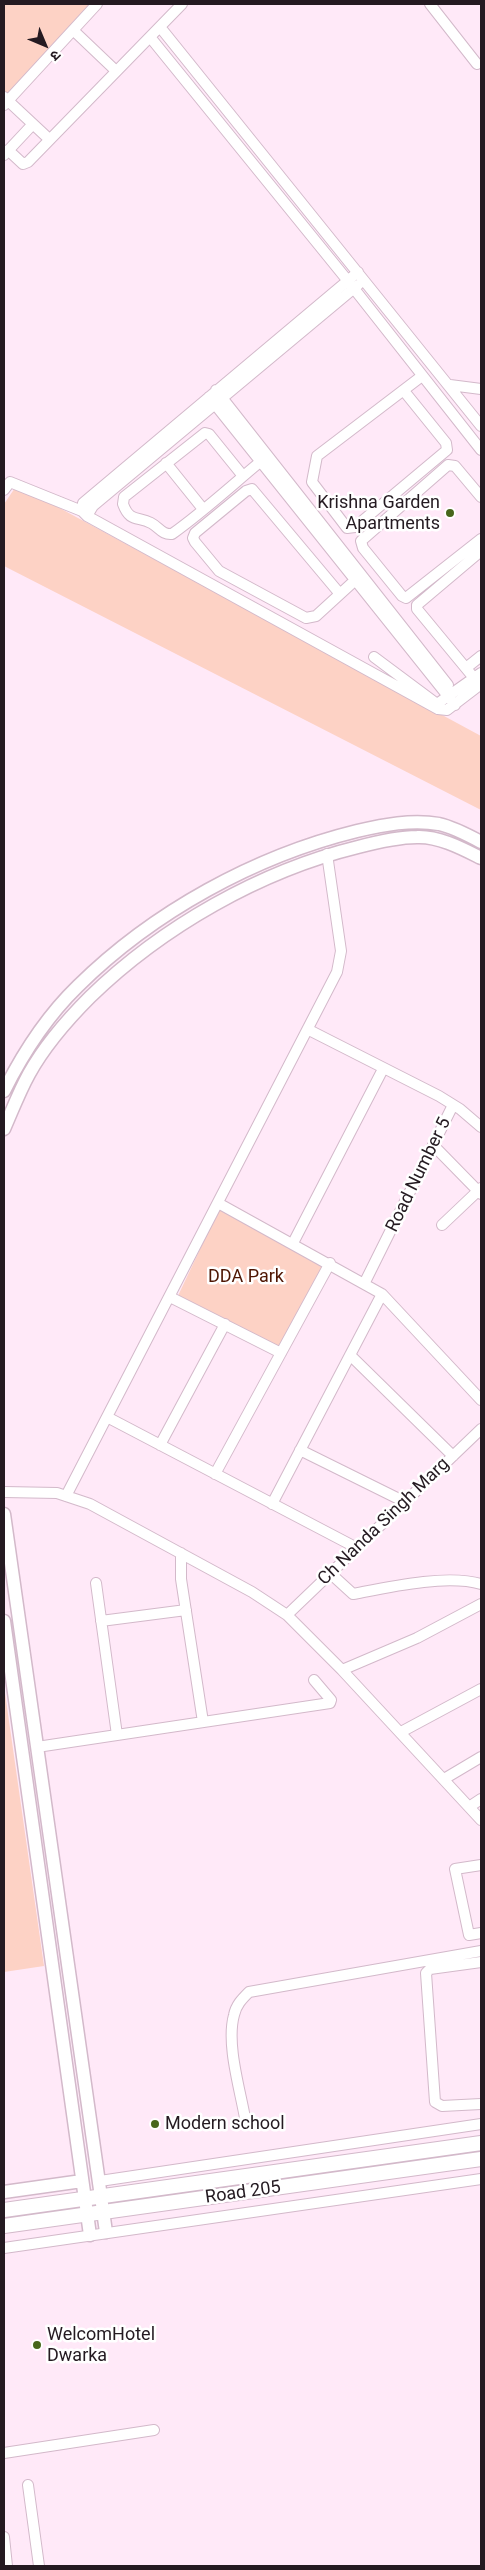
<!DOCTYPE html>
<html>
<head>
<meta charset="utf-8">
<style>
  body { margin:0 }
  #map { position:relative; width:485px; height:2570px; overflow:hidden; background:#ffe9f8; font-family:Roboto,"Noto Sans Devanagari",sans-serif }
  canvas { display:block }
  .frame { position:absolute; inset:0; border:5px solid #241a21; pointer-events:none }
  .north { position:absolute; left:20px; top:20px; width:50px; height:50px; -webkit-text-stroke:4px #fff; paint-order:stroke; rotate:135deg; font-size:14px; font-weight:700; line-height:20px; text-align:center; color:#241a21 }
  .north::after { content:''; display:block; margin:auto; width:18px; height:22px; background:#241a21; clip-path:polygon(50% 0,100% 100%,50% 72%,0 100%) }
</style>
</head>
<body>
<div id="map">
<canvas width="485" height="2570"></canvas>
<div class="frame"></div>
<div class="north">उ</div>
</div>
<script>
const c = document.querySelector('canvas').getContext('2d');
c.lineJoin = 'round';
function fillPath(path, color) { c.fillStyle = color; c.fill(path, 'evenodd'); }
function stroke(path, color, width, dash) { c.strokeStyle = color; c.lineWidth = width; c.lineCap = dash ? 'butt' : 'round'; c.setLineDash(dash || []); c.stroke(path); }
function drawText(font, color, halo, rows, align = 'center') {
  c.font = font + ' Roboto,sans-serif'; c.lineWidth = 5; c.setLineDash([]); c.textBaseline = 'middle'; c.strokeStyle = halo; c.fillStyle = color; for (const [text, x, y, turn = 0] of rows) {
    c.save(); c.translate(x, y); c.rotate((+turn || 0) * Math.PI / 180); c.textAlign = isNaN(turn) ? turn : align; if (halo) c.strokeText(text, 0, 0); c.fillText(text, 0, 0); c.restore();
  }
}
const green = new Path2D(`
  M4,4H94L8,101L4,97Z
  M17,485L481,736V810L4,566V504Z
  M220,1207L328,1263L280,1349L176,1300Z
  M4,1686L44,1966L4,1972Z`);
const minor = new Path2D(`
  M430,4L477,64
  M160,27L481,426
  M73,30L115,70
  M150,37L348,281L481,450
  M4,97L49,139
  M4,105L97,4
  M8,150L23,164L28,162L182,4
  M4,155L33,124
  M358,272L83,503L82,511L87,516L438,709L447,710L481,684
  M450,385L481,389
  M216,390L448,685
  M404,391L446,443L447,450L355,527L347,528L312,482L317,456L422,376
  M209,397L455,705
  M166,463L203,509
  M243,476L209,434L205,433L124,497L123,504C130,523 138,516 151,523C159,527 162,535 172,534C203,512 231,486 260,462
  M4,490L10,482L82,511
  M481,497L455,466L448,465L361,541L363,548L402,596L406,598L481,539
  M87,516L93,506L358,285
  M340,594L252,489L246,491L195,533L193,538L195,542L219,571L306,618L316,616L351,584L355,580
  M374,657L437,704L481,673
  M466,668L481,656
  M474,678L417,609V605L481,551
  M309,1030L439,1096L460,1109L481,1127
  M434,1146L481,1194
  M218,1203L382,1294L481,1400
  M442,1225L481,1188
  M293,1243L383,1069
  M365,1282L453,1105
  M170,1297L281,1353
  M350,1355L453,1456
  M107,1417L357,1548
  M160,1445L225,1324
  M300,1450L405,1502
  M215,1474L330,1263
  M4,1492L57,1493L90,1504L252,1592L287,1615L342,1670L481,1820
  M66,1496L337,972L341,951L327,854
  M272,1504L382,1294
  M181,1553V1579L203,1722
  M330,1573L353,1594C389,1587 446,1574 481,1584
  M96,1583L117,1735
  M287,1615L481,1429
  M101,1621L186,1610
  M342,1670L417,1638L481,1604
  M401,1732L481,1689
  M37,1747L330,1703L331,1700L314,1680
  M444,1779L481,1757
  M469,1807L481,1799
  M481,1865L455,1869L469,1935L481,1933
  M481,1962L430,1969L426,1973L435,2102L442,2106L481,2104
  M245,2118C240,2089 226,2044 234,2015C236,2005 242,1999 249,1992L481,1951
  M100,2181L481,2124
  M4,2248L481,2179
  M4,2453L154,2430
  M28,2485L39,2566
  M4,2537L7,2566`);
const tertiary = new Path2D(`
  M4,1091C23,1053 47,1016 78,986C153,912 255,856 357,831C383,825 412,819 439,824C453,827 468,835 481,842
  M4,1129C12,1111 19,1092 29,1074C44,1047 68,1019 90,997C162,927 260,871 358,847C377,842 397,837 417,837C439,836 463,849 481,858
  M4,1514L106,2232
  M4,1621L90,2235
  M4,2192L82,2181`);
const secondary = new Path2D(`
  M4,2210L481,2143
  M4,2226L481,2159`);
const markers = [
  [450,513,5,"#47661b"],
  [155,2124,5,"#47661b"],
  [37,2345,5,"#47661b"]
];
const poiNames = [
  ["Krishna Garden",440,503,"right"],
  ["Apartments",440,524,"right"],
  ["Modern school",165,2124],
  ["WelcomHotel",47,2335],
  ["Dwarka",47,2356]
];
const streetNames = [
  ["Road Number 5",419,1175,-64],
  ["Ch Nanda Singh Marg",384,1522,-44],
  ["Road 205",243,2193,-8]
];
const parkNames = [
  ["DDA Park",246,1277]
];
fillPath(green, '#fdd2c5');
stroke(minor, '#d3b9ca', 12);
stroke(tertiary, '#d3b9ca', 15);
stroke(secondary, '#d3b9ca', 16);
stroke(minor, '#fff', 10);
stroke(tertiary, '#fff', 12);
stroke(secondary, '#fff', 14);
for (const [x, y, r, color] of markers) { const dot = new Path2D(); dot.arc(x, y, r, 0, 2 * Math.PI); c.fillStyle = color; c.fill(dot); stroke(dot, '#fff', 2); }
drawText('18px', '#241a21', '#fff', poiNames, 'left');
drawText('18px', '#241a21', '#fff', streetNames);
drawText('18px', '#4e1603', '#fff', parkNames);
</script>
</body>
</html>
